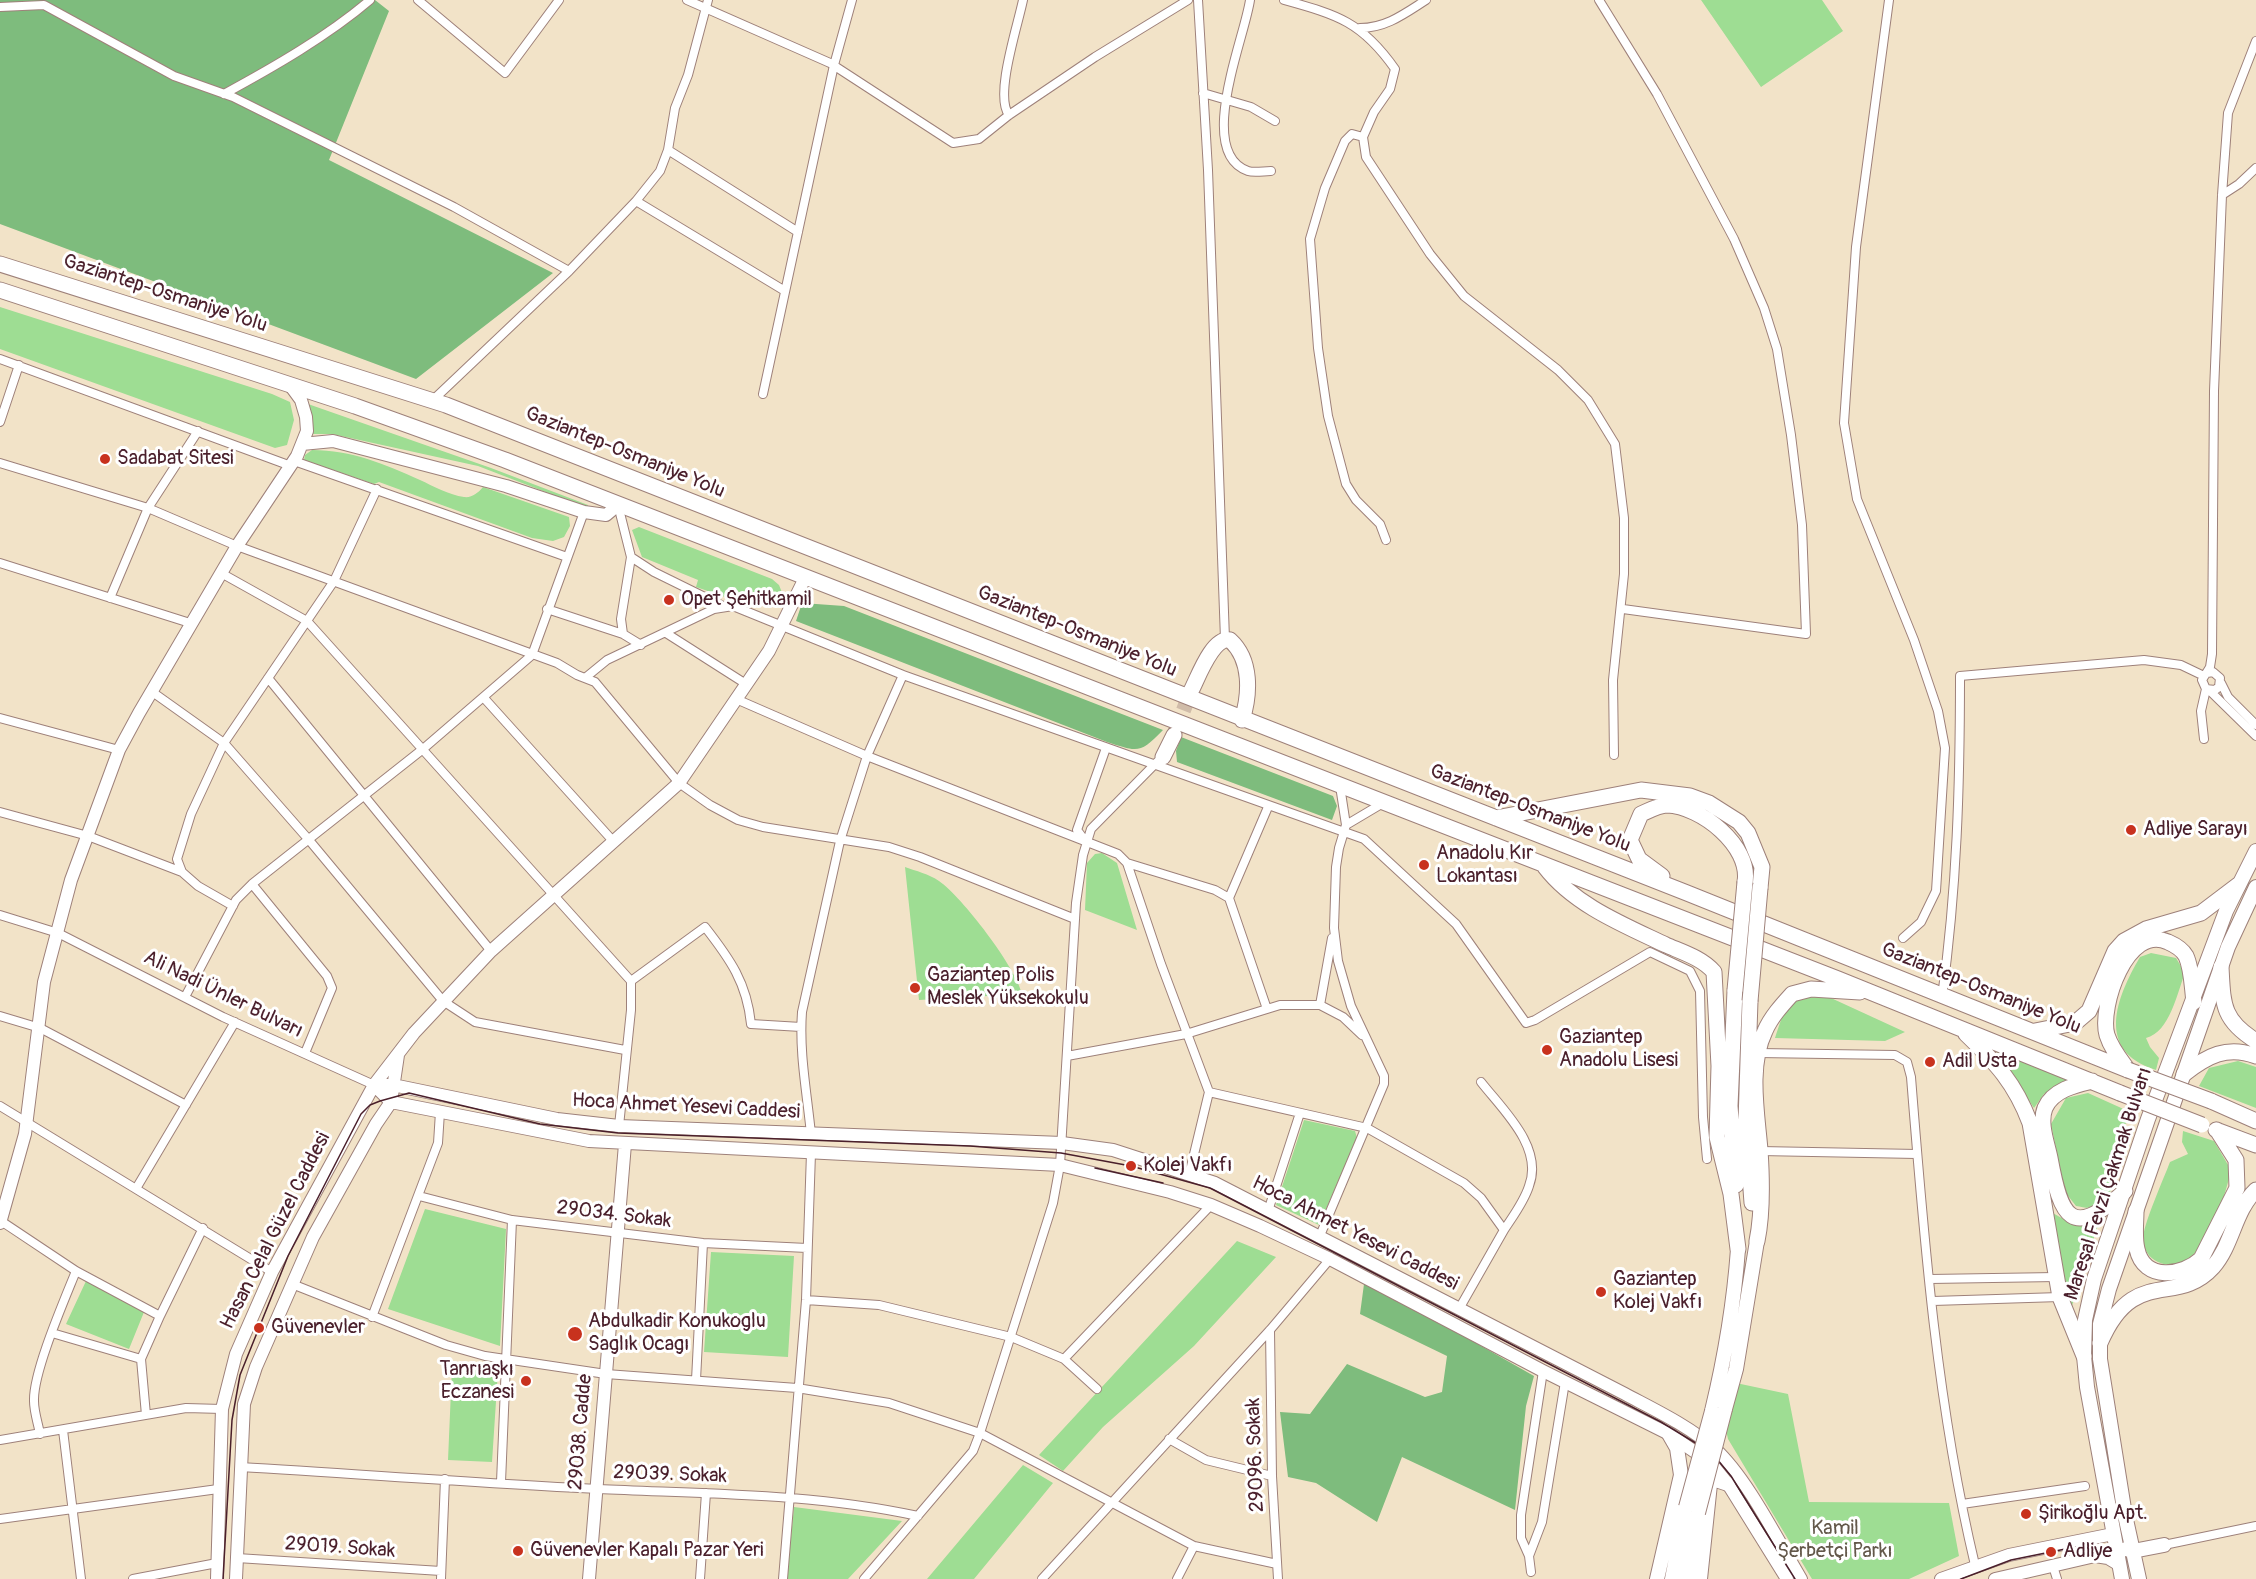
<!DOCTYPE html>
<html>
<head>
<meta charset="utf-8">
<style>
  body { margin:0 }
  canvas { display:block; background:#f2e3c8 }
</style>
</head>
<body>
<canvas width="2256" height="1579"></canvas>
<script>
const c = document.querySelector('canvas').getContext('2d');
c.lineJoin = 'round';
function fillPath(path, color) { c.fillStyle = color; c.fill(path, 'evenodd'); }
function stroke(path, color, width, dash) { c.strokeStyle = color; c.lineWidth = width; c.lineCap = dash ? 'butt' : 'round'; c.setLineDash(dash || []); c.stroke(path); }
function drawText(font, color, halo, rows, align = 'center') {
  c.font = font + ' Pangolin,sans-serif'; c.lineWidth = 6; c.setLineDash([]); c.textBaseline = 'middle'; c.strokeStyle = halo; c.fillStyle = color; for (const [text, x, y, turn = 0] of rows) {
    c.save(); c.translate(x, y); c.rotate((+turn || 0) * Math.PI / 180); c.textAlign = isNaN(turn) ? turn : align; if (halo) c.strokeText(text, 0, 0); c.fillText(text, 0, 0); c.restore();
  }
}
const green = new Path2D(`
  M1701,0H1822L1843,31L1761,87Z
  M0,307L272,394L290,402L294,420L287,445L275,448L0,349Z
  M308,404L491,468L588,505L587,508L478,466L332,434H311Z
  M312,450C352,450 384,464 420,480C433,486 449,495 464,497C472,498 478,493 483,487L569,517L570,526L564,537L553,541L532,538L379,482L374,484L304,460L305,455Z
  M639,527L772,579L779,585L783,595L780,602C751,609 723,596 696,587L698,580L642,557L632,530Z
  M1102,853L1117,863L1137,930L1085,910L1087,863L1095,854Z
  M905,867C916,871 929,874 939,881C962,897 1016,967 1022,994L919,1000Z
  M2151,953L2176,958L2185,973C2177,993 2170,1032 2146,1038L2150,1047L2159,1058L2156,1070C2095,1051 2116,998 2140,957Z
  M1812,995L1831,998L1905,1032L1885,1041L1775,1038C1784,1012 1784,1002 1812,995Z
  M1996,1051L2068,1079L2044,1094L2034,1108Z
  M2238,1061L2256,1067V1108L2199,1086L2209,1068Z
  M2088,1093L2139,1116L2118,1128C2123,1149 2118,1199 2095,1207C2090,1209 2082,1207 2076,1206L2065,1192L2051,1124L2066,1098Z
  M1304,1120L1355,1131L1357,1138L1319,1225L1276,1205Z
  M2183,1131L2214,1141L2231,1170C2224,1201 2201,1281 2158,1262C2149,1258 2144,1250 2143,1240C2142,1227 2164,1178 2170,1162L2188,1154L2182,1142Z
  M425,1209L506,1229L500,1346L388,1309Z
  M2051,1212L2074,1225L2099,1222L2070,1312Z
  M1237,1241L1276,1257L1194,1346L1103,1427L1063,1471L1039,1455Z
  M711,1252L794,1256L788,1357L704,1352Z
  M86,1281L144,1312L129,1349L66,1324Z
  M452,1367L498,1371L492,1462L448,1460Z
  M1736,1383L1788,1394L1809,1502L1949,1503L1959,1556L1909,1579H1812L1728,1439L1724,1421Z
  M1023,1465L1053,1483L974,1579H927Z
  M794,1507L902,1521L848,1579H787Z`);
const forest = new Path2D(`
  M0,0H375L389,11L329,160L553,273L416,379L0,224Z
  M802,603L844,606L1163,730C1140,754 1138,752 1107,742L796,621Z
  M1181,737L1333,796L1337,806L1332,820L1177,762L1176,751Z
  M1364,1284L1439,1322L1534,1376L1526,1406L1515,1510L1402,1457L1377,1522L1316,1483L1288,1477L1280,1412L1310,1414L1347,1364L1425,1397L1442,1392L1447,1356L1360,1314Z`);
const highwayTunnel = new Path2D(`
  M1175,732L1191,691`);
const street = new Path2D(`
  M418,0L505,73L559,0
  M687,0L830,63L953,143L979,139L1009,115L1095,57L1188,0
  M1198,0L1208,170L1225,639
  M1250,0C1245,37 1195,153 1248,171C1254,173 1264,171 1271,171
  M1284,0C1338,15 1362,22 1395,69L1390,89L1374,112L1363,137L1366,157L1430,254L1464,296L1558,370L1588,400L1615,444L1624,518V574L1613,680L1614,755
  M1599,0L1657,94L1734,239L1764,308L1777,349L1791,435L1802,525L1806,634L1623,609
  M1889,0L1856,247L1844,423L1857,499L1914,640L1938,711L1945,748L1936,891L1921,922L1903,938
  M0,7L44,5L174,76L233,97L454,207L569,271
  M1360,28C1386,28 1404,14 1426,0
  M1203,93L1251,107L1275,121
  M224,94C272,68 328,36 370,0
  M1009,115C994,96 1018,25 1023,0
  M1363,137L1352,134L1345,141L1325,188L1310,239L1318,348L1328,416L1346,484L1356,500L1380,524L1386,540
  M668,150L798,232
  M2222,195L2239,184L2256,168
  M636,201L785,291
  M0,359L291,466
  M763,394L834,65L852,0
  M432,401L569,271L636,201L660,171L668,150L675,108L688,75L708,0
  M0,422L19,365
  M294,461L567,557
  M0,463L148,508L237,546L557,663L577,675L595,682L679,783L710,805L738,820L763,827L889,847L920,857L1075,919
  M618,505L631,557L654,572L723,606
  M0,563L190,623
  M221,573L307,621L631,981V1010L619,1126
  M110,598L148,508L198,431
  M547,609L623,634L641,645
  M666,633L746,684
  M623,634L621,619L631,557
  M2207,673L2213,672L2220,678L2219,687L2215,690L2206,689L2202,680L2210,667L2212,654L2214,391L2222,195L2228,113L2256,41
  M268,678L491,951
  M585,678L607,660L714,609L733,606L903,675L1364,839L1456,924L1526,1023L1535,1020L1650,952L1690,971L1700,991L1703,1117L1707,1159
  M2221,683L2228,697L2256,725
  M151,691L224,743L309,840L443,1001L475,1022L625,1050
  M2210,691L2256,736
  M484,698L613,841
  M736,699L867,756L1118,854L1127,863L1161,964L1209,1092L1189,1175
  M0,718L119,750
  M2204,739L2201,711L2206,689
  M0,812L88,836L182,872
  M1346,825L1383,803
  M1086,842L1077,830L1106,748
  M1127,863L1215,890L1229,898L1267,1009
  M252,884L327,976L332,988L305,1053
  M1229,898L1268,807
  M233,906L198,886L182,872L177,859L191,814L224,743L334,581L377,489
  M0,915L58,933L223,1017L374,1085
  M631,981L705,927C730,959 747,983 751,1024L801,1027
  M185,997L236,900L252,884L423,749L532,655L584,512
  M1942,997C1957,888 1960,786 1960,676L2144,660L2181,665L2204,676
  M1320,1005L1332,938
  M0,1016L40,1028L186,1105
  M1758,1053L1895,1055L1907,1062L1911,1077C1924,1240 1937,1406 1975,1565
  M1067,1056L1186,1034L1280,1005H1320L1343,1017L1362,1035
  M1481,1082C1502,1109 1544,1147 1529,1186C1524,1202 1513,1216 1504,1230
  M1209,1092L1367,1128L1464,1183L1481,1198L1504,1230L1459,1309
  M0,1106L272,1272
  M811,1134C807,1093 799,1053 802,1012L840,841L867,756L903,675
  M1760,1151L1917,1154
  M137,1187L235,1022
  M419,1196L512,1220L703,1243L807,1248
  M1268,1211L1300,1113
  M1,1221L76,1271L160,1316L141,1359L146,1415
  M1319,1238L1384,1084V1076L1351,1006L1338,961L1334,928L1336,867L1339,848L1346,825L1340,786
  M1930,1279L2056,1277
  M292,1284L446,1345L485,1356L606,1374L797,1388L889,1403L980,1433L1194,1546L1277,1564
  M806,1300L879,1305L1011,1337L1064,1359L1097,1389
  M1933,1301L2060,1297
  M160,1316L203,1228
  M372,1317L438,1143L440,1112
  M1270,1330L1272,1476L1278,1579
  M52,1333L141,1359
  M1064,1359L1211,1205
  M696,1380L703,1243
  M63,1430L81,1579
  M40,1434C38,1423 34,1412 34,1401C33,1372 64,1301 76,1271
  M1169,1439L1206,1460L1272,1476
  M0,1440L186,1408L222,1409
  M240,1467C359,1474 478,1483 598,1489C706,1494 812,1493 918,1516
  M501,1482L512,1220
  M1962,1504L2085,1486
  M0,1519L218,1489
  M2164,1545L2256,1526
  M1529,1556L1542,1522L1565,1382
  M237,1558L441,1571
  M2053,1566L2057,1579
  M1531,1572L1529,1556L1521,1538V1515L1543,1371
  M133,1579L217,1563
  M441,1579L445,1479
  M700,1579L706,1493
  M783,1579L806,1300L811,1153
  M864,1579L973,1451L980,1433L1053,1203L1060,1165L1076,903L1083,855L1091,829L1157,762
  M1042,1579L1270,1330L1330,1259
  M1177,1579L1194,1546`);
const secondary = new Path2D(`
  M302,444L333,441L506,486L584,512L606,515L618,505
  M374,1085H393L557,1119L619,1126L1062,1143L1113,1150L1215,1183L1625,1394C1655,1410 1689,1426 1715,1449C1747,1478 1778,1541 1801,1579
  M374,1085L391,1102L589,1141L1060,1165L1170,1192L1211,1205L1260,1226L1330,1259L1543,1371L1669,1434L1711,1463L1728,1484L1787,1579
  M0,1223L25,1134L44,982L71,880L119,750L139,713L237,546L297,456L307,431L306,417L301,400L290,385
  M217,1579L222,1409L236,1354L272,1272L374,1085L414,1033L491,951L679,783L769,651L805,578
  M236,1579L244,1404L256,1367L313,1237L376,1124L391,1102L398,1055
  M589,1579L625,1144
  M1941,1579L2009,1555L2113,1534
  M1995,1579L2095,1556L2108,1558L2118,1564`);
const primary = new Path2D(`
  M1725,1409L1736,1369L1757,1241
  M1712,1411C1725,1357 1734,1304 1738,1249
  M2126,1549L2133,1551L2164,1545
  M1657,1579L1681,1475L1677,1448L1669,1434
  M1672,1579L1686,1507
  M1686,1579L1698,1513
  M1700,1579L1710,1484L1713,1479L1728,1484
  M2122,1579L2087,1387L2084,1356L2085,1320L2094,1279L2148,1119L2226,911L2256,851
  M2139,1579L2125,1515L2100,1359V1324L2109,1289L2228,947L2256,887`);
const highway = new Path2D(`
  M0,264L446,405L1687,893L2128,1070
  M0,290L355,406L505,460L1838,979L2120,1093
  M1191,691C1198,678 1212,637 1230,640C1252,660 1250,694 1242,720
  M1163,757L1174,735
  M1496,818L1641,790L1690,796L1709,803L1739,822L1748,833L1762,867L1760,888
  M1545,867C1574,905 1624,925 1666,945C1682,952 1702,958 1714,972L1719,1066L1717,1137L1731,1194L1738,1249
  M1662,876L1639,859L1630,840L1641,814C1648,811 1659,805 1667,805C1701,806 1751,846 1745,882
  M2221,967C2223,1004 2222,1020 2256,1041
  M1735,990L1730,1106L1736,1185
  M1750,1001L1746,1121L1752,1203
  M2035,1031L2075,1023L2089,1011L2115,951L2124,941L2146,929L2201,913L2238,885
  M1966,1034C1996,1063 2015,1083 2030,1123L2060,1297L2084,1356
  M2128,1070C2120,1059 2111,1048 2107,1035C2099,1007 2127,923 2168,942C2175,945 2182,949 2186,956C2192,969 2192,987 2194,1002
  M2184,1074C2207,1056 2227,1045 2256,1056
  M2092,1081C2075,1085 2053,1090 2045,1108C2039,1123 2047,1143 2050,1158C2061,1218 2071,1240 2125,1191
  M2211,1101L2256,1121
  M2216,1130L2256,1145
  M2136,1211C2136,1223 2134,1237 2137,1249C2144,1282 2183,1276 2201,1259L2237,1188L2236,1160L2217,1130
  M1757,1241C1763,1212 1762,1180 1760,1150C1757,1113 1748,1066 1765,1031C1771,1017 1782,1005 1792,994L1811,989L1860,992
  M2100,1343C2134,1264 2176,1308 2213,1267C2233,1244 2234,1211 2256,1190`);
const tram = new Path2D(`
  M1095,1168L1163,1183
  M223,1579L232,1420L240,1375L288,1256L361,1114L370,1105L380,1101L409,1093L540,1124L618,1133L970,1146L1061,1153L1131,1166L1210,1188L1661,1422L1712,1453L1731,1476L1795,1579
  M1961,1579L2011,1560L2095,1543`);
const primaryBridge = new Path2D(`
  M1686,1507L1712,1411
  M1698,1513L1725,1409`);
const highwayBridge = new Path2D(`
  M1735,990L1745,882
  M1750,1001L1760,888
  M2128,1070L2211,1101
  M2120,1093L2202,1125`);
const markers = [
  [105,459,6,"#c8321e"],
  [669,600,6,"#c8321e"],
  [2131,830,6,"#c8321e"],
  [1424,865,6,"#c8321e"],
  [915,988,6,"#c8321e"],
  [1547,1050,6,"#c8321e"],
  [1930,1062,6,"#c8321e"],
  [1131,1166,6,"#c8321e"],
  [1601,1292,6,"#c8321e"],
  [259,1328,6,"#c8321e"],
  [575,1334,8,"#c8321e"],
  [526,1381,6,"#c8321e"],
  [2026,1514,6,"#c8321e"],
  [518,1551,6,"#c8321e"],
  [2051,1552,6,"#c8321e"]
];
const streetNames = [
  ["Gaziantep-Osmaniye Yolu",165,294,18],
  ["Gaziantep-Osmaniye Yolu",625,453,22],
  ["Gaziantep-Osmaniye Yolu",1077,632,22],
  ["Gaziantep-Osmaniye Yolu",1530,809,21],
  ["Gaziantep-Osmaniye Yolu",1981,989,22],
  ["Ali Nadi Ünler Bulvarı",223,995,26],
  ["Hoca Ahmet Yesevi Caddesi",686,1107,3],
  ["Mareşal Fevzi Çakmak Bulvarı",2109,1184,-72],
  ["29034. Sokak",614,1215,7],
  ["Hasan Celal Güzel Caddesi",276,1231,-63],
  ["Hoca Ahmet Yesevi Caddesi",1355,1234,27],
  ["29038. Cadde",581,1432,-85],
  ["29096. Sokak",1256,1455,-92],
  ["29039. Sokak",670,1475,2],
  ["29019. Sokak",340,1548,4]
];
const poiNames = [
  ["Sadabat Sitesi",117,459],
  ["Opet Şehitkamil",681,600],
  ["Adliye Sarayı",2143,830],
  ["Anadolu Kır",1436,854],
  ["Lokantası",1436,877],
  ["Gaziantep Polis",927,976],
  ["Meslek Yüksekokulu",927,999],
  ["Gaziantep",1559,1038],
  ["Anadolu Lisesi",1559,1061],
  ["Adil Usta",1942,1062],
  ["Kolej Vakfı",1143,1166],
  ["Gaziantep",1613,1280],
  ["Kolej Vakfı",1613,1303],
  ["Abdulkadir Konukoglu",588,1322],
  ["Saglık Ocagı",588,1345],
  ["Güvenevler",271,1328],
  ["Tanrıaşkı",514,1370,"right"],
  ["Eczanesi",514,1393,"right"],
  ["Şirikoğlu Apt.",2038,1514],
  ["Güvenevler Kapalı Pazar Yeri",530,1551],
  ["Adliye",2063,1552]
];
const parkNames = [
  ["Kamil",1835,1529],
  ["Şerbetçi Parkı",1835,1552]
];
fillPath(green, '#9edd93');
fillPath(forest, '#7ebc7d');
stroke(highwayTunnel, '#d0bca9', 15, [15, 8]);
stroke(street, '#9e817a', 10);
stroke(secondary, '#9e817a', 14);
stroke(primary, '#9e817a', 16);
stroke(highway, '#9e817a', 17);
stroke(street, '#fff', 8);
stroke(secondary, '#fff', 12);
stroke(primary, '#fff', 14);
stroke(highway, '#fff', 15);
stroke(tram, '#4a1f2b', 1.5);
stroke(primaryBridge, '#9e817a', 16, []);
stroke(highwayBridge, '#9e817a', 17, []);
stroke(primaryBridge, '#fff', 14);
stroke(highwayBridge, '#fff', 15);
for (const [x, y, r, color] of markers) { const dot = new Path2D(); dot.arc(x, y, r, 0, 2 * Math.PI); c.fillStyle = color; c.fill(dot); stroke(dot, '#fff', 2); }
drawText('20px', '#4a1f2b', '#fff', streetNames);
drawText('20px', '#4a1f2b', '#fff', poiNames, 'left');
drawText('20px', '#63584a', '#fff', parkNames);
</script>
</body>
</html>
